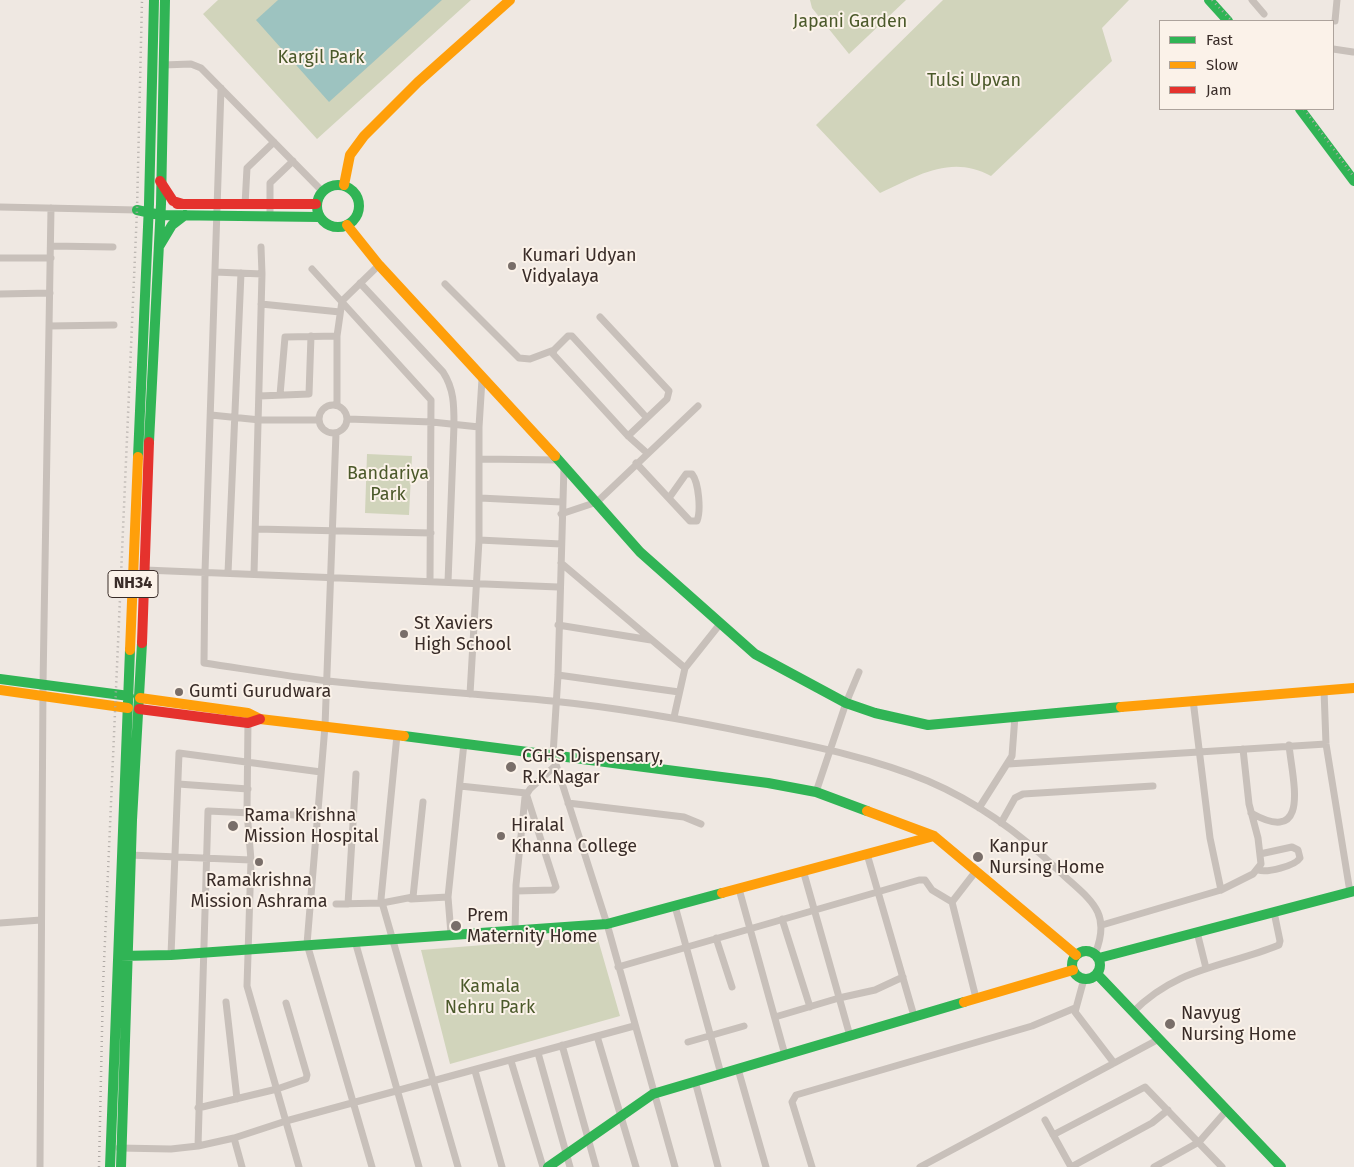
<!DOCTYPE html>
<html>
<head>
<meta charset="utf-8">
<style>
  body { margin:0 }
  #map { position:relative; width:1354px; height:1167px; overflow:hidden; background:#efe8e2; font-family:"Fira Sans",sans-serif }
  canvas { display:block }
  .legend { position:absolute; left:1159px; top:20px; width:175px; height:90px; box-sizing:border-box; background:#fbf2e9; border:1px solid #ada39c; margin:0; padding:6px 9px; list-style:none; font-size:15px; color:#392c28 }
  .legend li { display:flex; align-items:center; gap:10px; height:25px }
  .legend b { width:25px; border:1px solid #ada39c }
</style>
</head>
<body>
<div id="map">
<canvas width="1354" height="1167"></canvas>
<ul class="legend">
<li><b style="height:6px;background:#30b455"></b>Fast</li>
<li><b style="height:6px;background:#ff9f0a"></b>Slow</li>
<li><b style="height:6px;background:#e5322d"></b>Jam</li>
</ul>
</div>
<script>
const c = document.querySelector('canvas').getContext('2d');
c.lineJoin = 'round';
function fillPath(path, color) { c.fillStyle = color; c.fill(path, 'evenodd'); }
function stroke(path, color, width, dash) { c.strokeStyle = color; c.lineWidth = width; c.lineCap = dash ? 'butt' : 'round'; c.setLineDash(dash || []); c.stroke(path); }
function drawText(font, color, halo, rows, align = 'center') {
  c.font = font + ' "Fira Sans",sans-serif'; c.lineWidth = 4; c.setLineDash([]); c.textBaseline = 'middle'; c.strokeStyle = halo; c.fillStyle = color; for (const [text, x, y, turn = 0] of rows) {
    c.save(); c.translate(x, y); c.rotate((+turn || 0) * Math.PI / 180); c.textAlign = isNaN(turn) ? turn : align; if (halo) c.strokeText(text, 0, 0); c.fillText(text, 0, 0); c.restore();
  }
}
const green = new Path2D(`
  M218,0H471L317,139L203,14Z
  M810,0H906L849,54L812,8Z
  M943,0H1129L1102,28L1112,61L991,176C951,154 917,176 880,193L816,125Z
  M367,454L412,456L409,515L365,513Z
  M597,936L620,1016L450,1064L421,950Z`);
const water = new Path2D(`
  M278,0H442L329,102L256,20Z`);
const street = new Path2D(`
  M1252,0L1264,14
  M1335,21L1337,0
  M1333,49L1353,52
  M163,65L191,64L201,68L322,191
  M221,88L205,572L204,663C245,669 287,676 328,681C403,689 478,694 552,701C620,708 688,720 755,734C813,746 873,758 928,781C977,802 1022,835 1059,871C1088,899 1113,910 1095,954
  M245,205L247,168L274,142
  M0,207L137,210
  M270,216V183L293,161
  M51,246L113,247
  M261,247L262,274
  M0,258H51
  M312,269L431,400L430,581
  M215,272L262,274L254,574
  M360,283L443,372C454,389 454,405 454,425L448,582
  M445,284L519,358L530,359L554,350
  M0,294L50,293
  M261,304L340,312
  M600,317L669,391L667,399L628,436L553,354L554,350L568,336H572L647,418
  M49,326L114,325
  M280,395L285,337L337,336
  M259,396L309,394L311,336
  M319 419a14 14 0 1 1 28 0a14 14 0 1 1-28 0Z
  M337,405V336L342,301L379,265
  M211,415L260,420H319
  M348,419L432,422L479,427
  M336,433L325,726L307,944L372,1167
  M628,436L647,453
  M480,459L558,460
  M636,463L690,521H697C701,511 699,483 692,474H686L669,498
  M564,466L558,675L553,755L607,924L675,1167
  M480,498L561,502
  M561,514L597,502L698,406
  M256,529L431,533
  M479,540L561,544
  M561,563L685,668
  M145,570L558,587
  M228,573L241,273
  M558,625L651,640
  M558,675L679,692
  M1324,690L1326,744L1350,892
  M470,694L479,540V427L482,379
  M674,717L685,668L720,624
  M248,720L247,812L251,860L247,986L299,1167
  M397,735L381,899L458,1167
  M1008,764L1326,744
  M178,784L248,789
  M460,786L526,793L556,887L553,890L516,891
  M816,792L846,703L859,672
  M568,803L684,817L701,824
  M979,808L1012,756L1015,716
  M1251,813C1312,847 1292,778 1289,745
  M1001,823L1015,798L1023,794L1153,786
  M867,854L914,1016
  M129,855L251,860
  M803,870L850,1036
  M1258,870C1267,873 1295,866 1300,858L1298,850L1292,847L1260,854
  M739,889L785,1055
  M1221,890L1253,874L1261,864L1258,838L1249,804L1243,749
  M411,899L448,897
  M336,904L382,903L413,897L423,802
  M348,904L356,774
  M675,906L721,1074
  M782,919L810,1007
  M0,923L41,920
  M1102,925L1221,890L1210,838L1193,700
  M515,932L516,885L525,797L530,789L556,765
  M1197,932L1206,968
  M451,934L448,897L464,743
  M716,938L732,987
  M355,941L419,1167
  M171,955L179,753L321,772
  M618,967L919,880H925L932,890L952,902
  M1084,979L1075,1012L1114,1063
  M976,998L952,902L976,871
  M226,1002L237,1099
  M1133,1012C1177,967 1225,967 1279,945L1280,941L1274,912
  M775,1017L839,998L875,990L903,977
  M597,1036L636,1167
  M688,1042L744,1026
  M562,1045L596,1167
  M538,1053L570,1167
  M511,1061L543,1167
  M738,1069L766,1167
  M475,1071L502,1167
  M695,1081L718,1167
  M198,1108L277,1089L306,1079L307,1075L286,1003
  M1045,1120L1071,1167
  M1053,1135L1145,1087L1222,1167
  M234,1138L242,1167
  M198,1146L208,811L317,816
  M119,1148L171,1149L198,1146L234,1138L286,1121L634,1026
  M40,1167L43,685L51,208
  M812,1167L792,1102L796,1095L1032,1026L1075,1008
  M920,1167L1159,1039
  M1071,1167L1152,1123L1168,1110
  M1154,1167L1199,1142L1227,1110`);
const fast = new Path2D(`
  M1209,0L1228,21
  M1300,109L1354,181
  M317 206a21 21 0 1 1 42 0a21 21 0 1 1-42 0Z
  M137,210L160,215L319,217
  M160,245L172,225L185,215
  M149,442L161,204L165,0
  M555,456L640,552L755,654L846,703L875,713L928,725L1121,707
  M138,457L149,204L154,0
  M0,679L129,696
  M404,736L768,783L816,792L867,811
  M1072 965a14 14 0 1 1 28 0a14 14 0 1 1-28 0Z
  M120,956L171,955L607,924L722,893
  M1099,958L1354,891
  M1097,974L1281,1167
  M110,1167L130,650
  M121,1167L132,820L142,643
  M548,1167L653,1094L964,1002`);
const slow = new Path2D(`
  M344,185L350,155L364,136L418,82L510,0
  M347,225L379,265L555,456
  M130,650L138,457
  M0,690L128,708
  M140,698L248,713L260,719L404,736
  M1121,707L1354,688
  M867,811L934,836L1076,955
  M722,893L934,836
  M964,1002L1073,970`);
const jam = new Path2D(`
  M160,181L173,201L183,204
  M177,204H316
  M142,643L149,442
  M139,709L248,723L260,719`);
const rail = new Path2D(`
  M1212,0L1232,21
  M1304,109L1354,177
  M99,1167L103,986L137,210L142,0`);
const markers = [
  [512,266,5,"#796e69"],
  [404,634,5,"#796e69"],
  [179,692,5,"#796e69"],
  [511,767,6,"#796e69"],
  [233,826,6,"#796e69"],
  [501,836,5,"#796e69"],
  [978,857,6,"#796e69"],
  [259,862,5,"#796e69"],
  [456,926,6,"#796e69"],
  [1170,1024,6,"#796e69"]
];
const shields = [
  [133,584,50]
];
const shieldNames = [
  ["NH34",133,584]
];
const parkNames = [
  ["Japani Garden",850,22],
  ["Kargil Park",321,58],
  ["Tulsi Upvan",974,81],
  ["Bandariya",388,474],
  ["Park",388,495],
  ["Kamala",490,987],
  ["Nehru Park",490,1008]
];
const poiNames = [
  ["Kumari Udyan",522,256],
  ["Vidyalaya",522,277],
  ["St Xaviers",414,624],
  ["High School",414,645],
  ["Gumti Gurudwara",189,692],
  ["CGHS Dispensary,",522,757],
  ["R.K.Nagar",522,778],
  ["Rama Krishna",244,816],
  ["Mission Hospital",244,837],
  ["Hiralal",511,826],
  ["Khanna College",511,847],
  ["Kanpur",989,847],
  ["Nursing Home",989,868],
  ["Ramakrishna",259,881,"center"],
  ["Mission Ashrama",259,902,"center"],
  ["Prem",467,916],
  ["Maternity Home",467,937],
  ["Navyug",1181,1014],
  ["Nursing Home",1181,1035]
];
fillPath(green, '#d1d4bb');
fillPath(water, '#9dc3c0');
stroke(street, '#c8c0ba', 7);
stroke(fast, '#30b455', 10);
stroke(slow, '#ff9f0a', 10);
stroke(jam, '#e5322d', 10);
stroke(rail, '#afa9a5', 2.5, [1, 4]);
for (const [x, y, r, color] of markers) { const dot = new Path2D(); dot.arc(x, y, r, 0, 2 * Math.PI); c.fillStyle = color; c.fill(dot); stroke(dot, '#fbf2e9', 2); }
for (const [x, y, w] of shields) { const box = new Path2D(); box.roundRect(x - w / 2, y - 13.5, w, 27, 4); c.fillStyle = '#fbf2e9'; c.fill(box); stroke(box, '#392c28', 1); }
drawText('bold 16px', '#392c28', null, shieldNames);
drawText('18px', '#4b592a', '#fbf2e9', parkNames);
drawText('18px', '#392c28', '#fbf2e9', poiNames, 'left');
</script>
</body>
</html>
